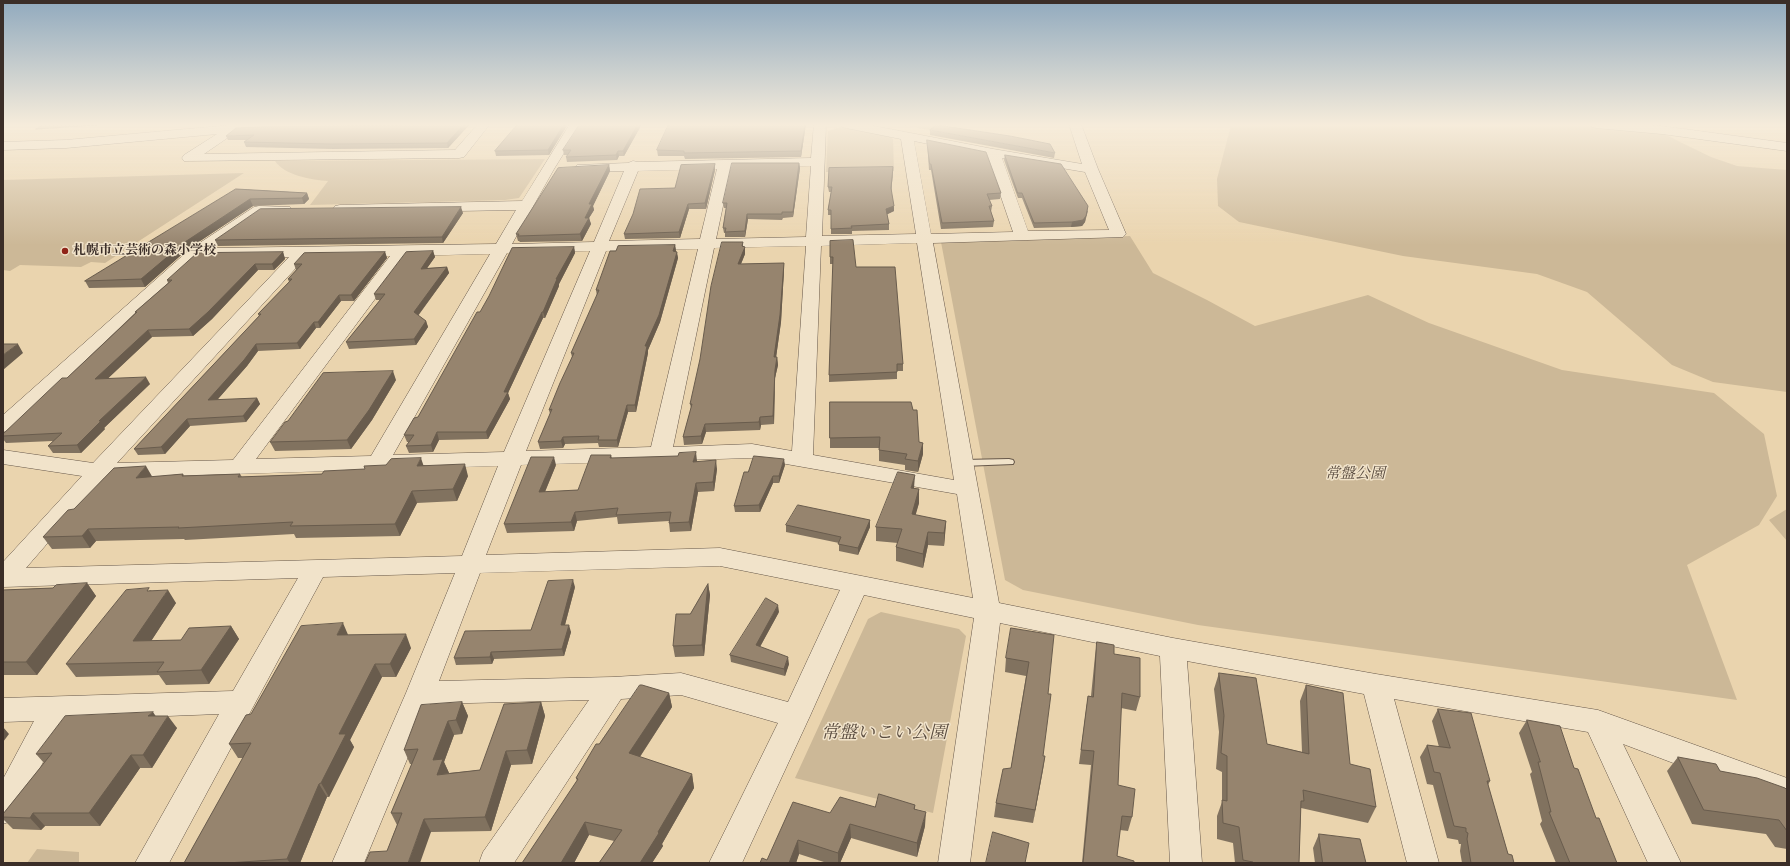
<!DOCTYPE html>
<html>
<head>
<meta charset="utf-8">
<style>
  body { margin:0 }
  #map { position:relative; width:1790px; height:866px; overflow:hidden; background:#ead4ae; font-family:Cardo,serif }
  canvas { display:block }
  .frame { position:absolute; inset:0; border:4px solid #3b2e28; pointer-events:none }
</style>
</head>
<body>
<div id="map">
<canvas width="1790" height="866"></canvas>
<div class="frame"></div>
</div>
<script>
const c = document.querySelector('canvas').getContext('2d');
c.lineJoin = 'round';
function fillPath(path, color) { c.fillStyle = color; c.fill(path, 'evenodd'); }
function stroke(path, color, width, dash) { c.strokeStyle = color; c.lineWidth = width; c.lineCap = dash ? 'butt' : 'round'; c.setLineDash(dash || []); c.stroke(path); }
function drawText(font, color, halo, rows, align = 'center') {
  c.font = font + ' Cardo,"Noto Serif JP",serif'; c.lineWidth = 3; c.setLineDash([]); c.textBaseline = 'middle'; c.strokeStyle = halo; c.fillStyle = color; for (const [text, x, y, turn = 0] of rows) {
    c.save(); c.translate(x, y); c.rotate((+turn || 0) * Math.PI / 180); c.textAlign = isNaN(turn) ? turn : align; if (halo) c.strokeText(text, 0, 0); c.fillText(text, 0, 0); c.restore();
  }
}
const green = new Path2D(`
  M896,124H952L930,130Z
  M1230,124H1631L1662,133L1711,157L1737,166L1787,170V392L1713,382L1672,365L1587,292L1537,274L1403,256L1239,222L1218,206L1217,179L1230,129Z
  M840,127L889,136L893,139L894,171L826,172L828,131Z
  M545,159L519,198L505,200L310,205L328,181C312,180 284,175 275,161Z
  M244,173L105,263L91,262L81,267L20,265L10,271L3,270V180Z
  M1130,236L1153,273L1207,300L1255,326L1368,295L1429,323L1562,370L1714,393L1764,434L1777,496L1759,525L1687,565L1737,700L1198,625L1023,590L1005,580L941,242Z
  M1787,509V541L1769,520Z
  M881,612L959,629L966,636L933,813L795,778L868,619Z
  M37,849L79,852V863H27Z`);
const water = new Path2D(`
  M44,124H113L36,129Z`);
const lane = new Path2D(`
  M1009,459L1013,460L1014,462L1013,464L963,466L958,463L963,460Z`);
const street = new Path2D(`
  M242,124H407L405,127L401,128L259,130L236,132L204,154L455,150L478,124H490L464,157L459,158L184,161L182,158L184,155L217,134L66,148L3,150V142L66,140Z
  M570,124H582L554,169L512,244L594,242L624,171L582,172L577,171L575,168L577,165L628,163L633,161L638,162L811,158L814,124H826L822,236L916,234L901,139L846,128L842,127L840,124H864L993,149L1082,164L1069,124H1081L1098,169L1126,234L1123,237L933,243L999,603L1173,638L1376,674L1598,710L1787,778V806L1623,744L1681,863H1648L1588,732L1394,699L1439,863H1407L1364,694L1187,661L1202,863H1170L1160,656L1000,623L970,863H938L974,618L864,595L810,716L742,863H709L778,723L681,695L621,699L514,863H479L483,852L589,700L430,704L364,863H332L406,693L455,573L323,577L169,863H135L219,714L64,720L14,820L3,824V779L34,721L3,722V698L233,691L298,578L3,587V562L82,476L3,464V450L93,463L289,257L199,258L10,430L3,432V415L189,250L254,207L259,206L290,207L292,210L290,213L262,214L213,248L496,244L516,210L340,213L335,212L333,209L335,206L340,205L522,201ZM914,141L987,156L1013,232L931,234ZM1002,158L1085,172L1109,230L1028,231ZM811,166L806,237L716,239L731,168ZM717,169L700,239L609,241L638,171ZM917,243L954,480L813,455L821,246ZM806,246L792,451L752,444L673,447L714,248ZM698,249L651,447L526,451L606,251ZM590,251L504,452L393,455L507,253ZM490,254L371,456L256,459L407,256ZM390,256L233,460L117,463L306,257ZM752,458L957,494L973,598L720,548L486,555L521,465ZM498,466L462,556L26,568L104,478ZM720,566L840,590L788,702L681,673L613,677L439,681L480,573Z
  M1590,124H1635L1662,126L1787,143V151L1662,134L1596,128L1592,127Z`);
const wall = new Path2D(`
  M470,124L448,148L333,149L246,147L244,142L247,140H228L226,136L400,125Z
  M518,124H568L549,155L496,156L495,151Z
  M642,124L624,156H619L617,160L567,162L566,157L568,155H564L563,150Z
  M806,124L801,157L685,159L684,156H658L657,150Z
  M930,130L1055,153L1054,158L930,135Z
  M927,140L1001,193L1000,199L989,200L992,206L991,212L994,221L993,227L941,229L931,170H929Z
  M1005,155L1088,211L1085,222L1082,226L1071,227L1034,228L1022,198H1018L1004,160Z
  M799,163L800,168L793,217L783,218L782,220L748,219L745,237H725V233H724L723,228L726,208H724L723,203Z
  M609,165L610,171L593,206L594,210L589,218L591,224L582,241L520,242L519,241H518L516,234Z
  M893,167L891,190L894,211L887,214L889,224V230L852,231V234H831V215H828V210L831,192H829L828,187Z
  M715,170L706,209H689L680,238L625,239L624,234L675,188Z
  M236,189L307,193L309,199L304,204L253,206L188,249L145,287L89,288L85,281Z
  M463,213L443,243L218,246L215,240Z
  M830,241L903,364V371H897V379L829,382V375L833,264H830Z
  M675,245L676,251L678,258L660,322L648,350V353L636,412H628L618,447H599L598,443L565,444L563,448L540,449L538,442L550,414L549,410L572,357L571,353L597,296L596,290L616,251Z
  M743,246L745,254L741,264L784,270L781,322L776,357H777L778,365L775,378L774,424L761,425L760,430L706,432L702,444L684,445L683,437L691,408L690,404Z
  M574,247L575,253L559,284V286L545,318H543L508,393L510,399L488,439L439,440L433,452L409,453L406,446L409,442H407L404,435L418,417L480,312Z
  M433,251L435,257L427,268L447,267L449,273L418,316L426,321L428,327L416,345L349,349L346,342L380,300H376L374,294Z
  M283,252L285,259L274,270H258L212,319L193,336L152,337L108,378L150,384L104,428L105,429L81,453H53L48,446L53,441L6,443L3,439V434L67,378L135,313V312L168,283L167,280Z
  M385,252L387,258L354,301H341L320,328H316L300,349L258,351L247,366L217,400L257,398L260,404L246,422L190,426L165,454L138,455L134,449L259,316L258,314L289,282L288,279L296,270L294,264Z
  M396,380L372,420L351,449L275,451L270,442L288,421Z
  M830,402L919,442L923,443V454L918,472L905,470V465L879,461V448H830Z
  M611,455L612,458L697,461L717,469L714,491L698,492L691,531L670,532L669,523V521L618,524L617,517L577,521L574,531L507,533L504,524L556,465L545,492L578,490Z
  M424,465L468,476L457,501L417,503L400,536L296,538L294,534L185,540L184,539L96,541L90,548L52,549L43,537L152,477L183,474L184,476L240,474L242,477L322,474L365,469Z
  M785,465L779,483H773L760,512H735L734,506Z
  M914,489H919V503L915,515L946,521L945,535L944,546L928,545L923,568L896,561V547L898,543L876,541V527Z
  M870,520V527L858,555L839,551V543L786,532V525Z
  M87,583L96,596L37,675H3V590L53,588Z
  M708,584L710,595L704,656L675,657L673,646Z
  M575,587L565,625L571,632L564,656L494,659L492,664L456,665L454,658L531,630Z
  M150,590L176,603L151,641L181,640L231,626L239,639L209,684L166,685L159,675L76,677L66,664Z
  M779,612L760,647L789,664L785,676L731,662L730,655Z
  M1011,628L1048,694L1043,756H1045L1033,823L994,817L996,803L1011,768L1026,676L1005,672L1006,658Z
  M348,635L411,648L396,677H382L350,740L354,747L329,797H327L300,863H184L243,758H238L229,744L251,714Z
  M1097,642L1114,654L1140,697L1136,711L1121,708L1118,785L1132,817L1128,831L1120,830L1117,856L1134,863H1082L1091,765L1079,764L1086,710L1088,696H1091L1095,656Z
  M1219,673L1267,744L1302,752L1300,701L1306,685L1350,764L1376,807L1368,823L1301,808L1299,863H1235L1233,843L1217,839V816L1222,802V772L1216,769L1219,732L1214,689Z
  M669,693L672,707L640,757L692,774L694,788L662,844L663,846L652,863H599L614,841L589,835L574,863H522L577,781L576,778L599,744Z
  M462,702L468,716L462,734L454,735L444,762L449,773L480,770L541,702L545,716L532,764L511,765L491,831L431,832L387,851L397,825L391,813L412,764H410L404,750Z
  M1438,709L1490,781L1488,785L1508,854L1514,863H1462L1460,851L1461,844H1459L1458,840L1447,838L1433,785L1427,784L1420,757L1427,745L1439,747L1432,721Z
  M156,716L177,728L152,768H140L100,826H45L41,830L13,829L3,819V814L44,763L36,754Z
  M1527,720L1574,768L1596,818L1617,863H1556L1540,824L1542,821L1530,774L1532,772L1519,733Z
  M1678,757L1720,771L1787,790V849L1775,847L1766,834L1692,824L1667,771Z
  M915,805V809L925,826L917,857L851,838L840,863H827L799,854L796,863H760L767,860L830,813L875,807Z
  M1319,834L1366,863H1315L1313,848Z`);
const shadedWall = new Path2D(`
  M464,124H470L448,148L447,143Z
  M564,124H568L549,155L548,150Z
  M638,124H642L624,156L623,151Z
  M805,124H806L801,157V151Z
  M618,151L619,156L617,160L616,155Z
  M799,163L800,168L793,217V212Z
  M715,164V170L706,209L705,203Z
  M609,165L610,171L593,206L594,210L589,218L591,224L582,241L580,234L589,204Z
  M893,167V173L891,193V188Z
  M307,193L309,199L304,204L302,198Z
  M250,199L253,206L188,249L145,287L141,279L185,242Z
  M688,204L689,209L680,238L679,232Z
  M894,206V211L886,215V209Z
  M1088,206L1085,222L1082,226L1071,227L1072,222Z
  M461,207L463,213L443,243L442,237Z
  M747,214L748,219L745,237V231Z
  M743,242V249L745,247V254L738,271V264Z
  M675,245L676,251L674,257L673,251Z
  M574,247L575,253L559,284V286L545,318L543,312L556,279Z
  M433,251L435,257L423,274L421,269Z
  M283,252L285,259L274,270L272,264Z
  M385,252L387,258L354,301L351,295Z
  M677,252L678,258L660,322L648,350V353L636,412L635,405L645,346Z
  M784,263V270L781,322L775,365L774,357Z
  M255,264L258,270L212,319L193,336L189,329Z
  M447,267L449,273L416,318L414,312Z
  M339,295L341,301L320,328L318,322Z
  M542,312L543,318L508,393L510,399L488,439L486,432L504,392Z
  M426,321L428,327L416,345L414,339Z
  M314,322L316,328L300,349L297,343Z
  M148,330L152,337L100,386L95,379Z
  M18,344L23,353L3,370V355Z
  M256,344L258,351L247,366L211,407L208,400Z
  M777,357L778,365L775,378L774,424L773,416L775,370Z
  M393,371L396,380L372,420L351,449L347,440Z
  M146,377L150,384L104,428L105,429L81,453L77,445L99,421Z
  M257,398L260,404L246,422L243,416Z
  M627,405L628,412L618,447L617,440Z
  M760,417L761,425L760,430L759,422Z
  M187,419L190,426L165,454L161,447Z
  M705,424L706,432L702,444L701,436Z
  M437,432L439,440L433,452L431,445Z
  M563,437L565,444L563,448L561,441Z
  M923,443V454L918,472V461Z
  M696,452L697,461L693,462Z
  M554,457L556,465L541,501L539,492Z
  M421,458L425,470L417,466Z
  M784,459L785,465L779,483V476Z
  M716,460L717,469L714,491L713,482Z
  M465,464L468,476L457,501L453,489Z
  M146,466L153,478H136Z
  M915,475L914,488L911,501V488Z
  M773,476V483L760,512L759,505Z
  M696,483L698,492L691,531L689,522Z
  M919,489V503L912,528V514Z
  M412,491L417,503L400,536L395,524Z
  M575,512L577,521L574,531L571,522Z
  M870,520V527L858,555V548Z
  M946,521L945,535L944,546V533Z
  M88,529L96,541L90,548L82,536Z
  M928,532V545L923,568V554Z
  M573,580L575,587L563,632L561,625Z
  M87,583L96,596L37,675L26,662Z
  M708,584L710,595L704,656L702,645Z
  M168,590L176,603L142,655L133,641Z
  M778,605L779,612L757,652L756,645Z
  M343,623L349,637L337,635Z
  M569,625L571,632L564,656L562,649Z
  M231,626L239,639L209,684L201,670Z
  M406,634L411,648L396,677L390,664Z
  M491,652L494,659L492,664L490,657Z
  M788,657L789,664L785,676L784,669Z
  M375,664L382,677L350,740L354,747L329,797L321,783L339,734Z
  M669,693L672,707L633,767L629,753Z
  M462,702L468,716L462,734L456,720Z
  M541,702L545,716L532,764L527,750Z
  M153,712L161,724L148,716Z
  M168,716L177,728L152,768L143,755Z
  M448,721L454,735L444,762L449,773L437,775L433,760Z
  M3,727L9,734L3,742Z
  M506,751L511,765L491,831L485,817Z
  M131,755L140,768L100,826L89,813Z
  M1045,756L1043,770L1033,823L1035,810Z
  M692,774L694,788L662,844L663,846L652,863H640Z
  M319,784L327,797L300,863H290L287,859Z
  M926,812L925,826L917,857V843Z
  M33,813L45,826L41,830L30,818Z
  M424,819L431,832L420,863H408Z
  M585,822L589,835L574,863H561Z
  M850,824L851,838L840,863H838V853Z
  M798,840L799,854L796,863H789Z`);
const building = new Path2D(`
  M402,124H464L447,143L331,144L244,142L254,135L226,136L236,128L257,127L400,125Z
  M518,124H564L548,150L495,151Z
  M580,124H638L623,151H618L616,155L566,157L571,150H563Z
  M669,124H805L801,151L684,153V151L657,150Z
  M937,125L1010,136L1050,144L1055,153L930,130Z
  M927,140L986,152L1001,193L987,194L992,206H989L994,221L942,223L931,164H930Z
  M1005,155L1061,164L1088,206L1086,216L1083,220L1072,222L1034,223L1022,193H1018Z
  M732,163H799L793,212H782V214H747L745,231L725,232L726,228H723L727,203H723Z
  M715,164L705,203L688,204L679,232L624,234L633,214L640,189L675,188L681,165Z
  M609,165L589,204H592L585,218H589L580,234L518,236L519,234H516L558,168Z
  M893,167L891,188L894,206L886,209L889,224L851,226L852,228L831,229V210H828L832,187H828L829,168Z
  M236,189L307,193L302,198L250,199L185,242L141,279L85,281Z
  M461,207L442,237L215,240L260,209Z
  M853,240L856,267H895L903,364H897V372L829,375L833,257H830V241Z
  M722,242H743L742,246L745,247L738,264L784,263L780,315L774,357H777L775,370L773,416L760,417L759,422L705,424L701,436L683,437L692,404H690L700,359L711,286Z
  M675,245L673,251L677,252L659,315L645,346H647L635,405H627L617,440H598L599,436L563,437L561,441L538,442L552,409L549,410L560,383L574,353H571L599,290H596L610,251H616L618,246Z
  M574,247L556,279H557L543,312H542L504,392H508L486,432H437L431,445L406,446L414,435H404L414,418L418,417L477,312H480L489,296L512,248Z
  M433,251L421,269L447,267L414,312L426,321L414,339L346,342L385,294H374L406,252Z
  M283,252L272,264H255L208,312L189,329L148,330L95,379L146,377L99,421H101L77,445L48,446L62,433L3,436V434L62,378H67L137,312H135L172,280H167L197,253Z
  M385,252L351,295H339L318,322H314L297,343L256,344L244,360L208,400L257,398L243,416L187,419L161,447L134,449L261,314H258L292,279H288L302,264H294L304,253Z
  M3,344H18L3,355Z
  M393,371L369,410L347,440L270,442L285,422L288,421L323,373Z
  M830,402H911L913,410H917L919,442L923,443L918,461L905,459L907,454L879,450L880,437L830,438Z
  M696,452L693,462L716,460L713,482L696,483L689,522L669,523L671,512L616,515L618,508L575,512L571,522L504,524L531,457H554L539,492L578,490L591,455H611L610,458L678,456L679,453Z
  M754,456L784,459L779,476H773L759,505L734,506L744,472H748Z
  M421,458L417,466L465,464L453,489L412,491L395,524L290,526L293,522L178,528L179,527L88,529L82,536L43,537L68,510L74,509L114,468L146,466L136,478L183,474L182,476L240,474L238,477L322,474L324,471L365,469L364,466L386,465L391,459Z
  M898,472L915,475L911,488L919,489L912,514L946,521L944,533L928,532L923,554L896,547L902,529L876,527Z
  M798,505L870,520L858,548L838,544L841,537L786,525Z
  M573,580L561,625H569L562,649L491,652L490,657L454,658L465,631L531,630L548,581Z
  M87,583L26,662H3V590L53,588L56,585Z
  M708,584L702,645L673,646L676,614H690Z
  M149,588L147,591L168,590L133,641L181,640L189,628L231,626L201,670L157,672L164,662L66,664L126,590Z
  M766,598L778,605L756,645L788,657L784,669L730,655Z
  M343,623L337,635L406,634L390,664H375L339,734H346L321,783L319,784L287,859L227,863H184L251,743L229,744L246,715L251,714L301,626Z
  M1011,628L1054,635L1048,694H1051L1043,756H1045L1035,810L996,803L1003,769L1011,768L1029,662L1006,658Z
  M1097,642L1114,645V654L1140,658V697L1122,693L1118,785L1135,789L1132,817L1122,816L1117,856L1134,861V863H1083L1094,751L1081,750L1088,696L1093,697Z
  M1219,673L1256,678L1267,744L1309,754L1306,685L1343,693L1350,764L1370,769L1376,807L1303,790L1304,801H1301L1299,863H1253V862L1243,860L1239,827L1223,823L1222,800L1227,801V756L1221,753L1224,716Z
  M640,685H642L669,693L629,753L692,774L658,832L659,833L640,863H599L622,830L585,822L561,863H522L578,779L576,778L596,744H599Z
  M462,702L456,720L448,721L433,760L443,759L437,775L480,770L504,704L541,702L527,750L506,751L485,817L424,819L408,863H365L370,852L387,851L402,813H391L418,749L404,750L421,705Z
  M1438,709L1471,713L1490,781H1487L1508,854L1512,855L1514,863H1471L1467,839L1468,833L1466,832V828L1454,826L1440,773L1434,772L1427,745L1450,748Z
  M153,712L148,716H168L143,755H131L89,813H33L30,818L3,817V814L52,753L36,754L65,716Z
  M1527,720L1560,726L1574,768L1578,769L1596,818H1599L1617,863H1570L1549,812H1551L1538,762H1540Z
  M1678,757L1716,764L1720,771L1757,778L1785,788L1787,790V831L1779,820L1704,810Z
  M879,794L915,805L914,809L926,812L917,843L850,824L838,853L798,840L789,863H760L762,858L767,860L793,802L830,813L840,797L875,807Z
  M993,832L1029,843L1025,863H986Z
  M1319,834L1360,839L1366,863H1323Z`);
const markers = [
  [65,251,4,"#8f2418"]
];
const farPoinames = [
  ["札幌市立芸術の森小学校",73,251]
];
const parkNames = [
  ["常盤公園",1355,475]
];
const nearParknames = [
  ["常盤いこい公園",884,734]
];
fillPath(green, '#ccb897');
fillPath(water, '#ae9c80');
stroke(water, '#80705d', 1);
stroke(lane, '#67584a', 2);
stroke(street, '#67584a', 1);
fillPath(lane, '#f1e3ca');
fillPath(street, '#f1e3ca');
fillPath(wall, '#81725f');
fillPath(shadedWall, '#695c4d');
fillPath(building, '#96846e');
stroke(building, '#695c4d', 1);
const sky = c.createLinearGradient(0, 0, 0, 245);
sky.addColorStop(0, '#91aabe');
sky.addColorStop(0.51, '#f6ecdb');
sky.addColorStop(1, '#f6ecdb00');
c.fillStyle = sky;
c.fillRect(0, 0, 1790, 245);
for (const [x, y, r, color] of markers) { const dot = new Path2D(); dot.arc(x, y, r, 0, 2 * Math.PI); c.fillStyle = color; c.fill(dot); stroke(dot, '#f1e3ca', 1.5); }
drawText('bold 13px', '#3b2e28', '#f1e3ca', farPoinames, 'left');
drawText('italic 15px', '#584a3e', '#f1e3ca', parkNames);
drawText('italic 18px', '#584a3e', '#f1e3ca', nearParknames);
</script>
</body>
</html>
